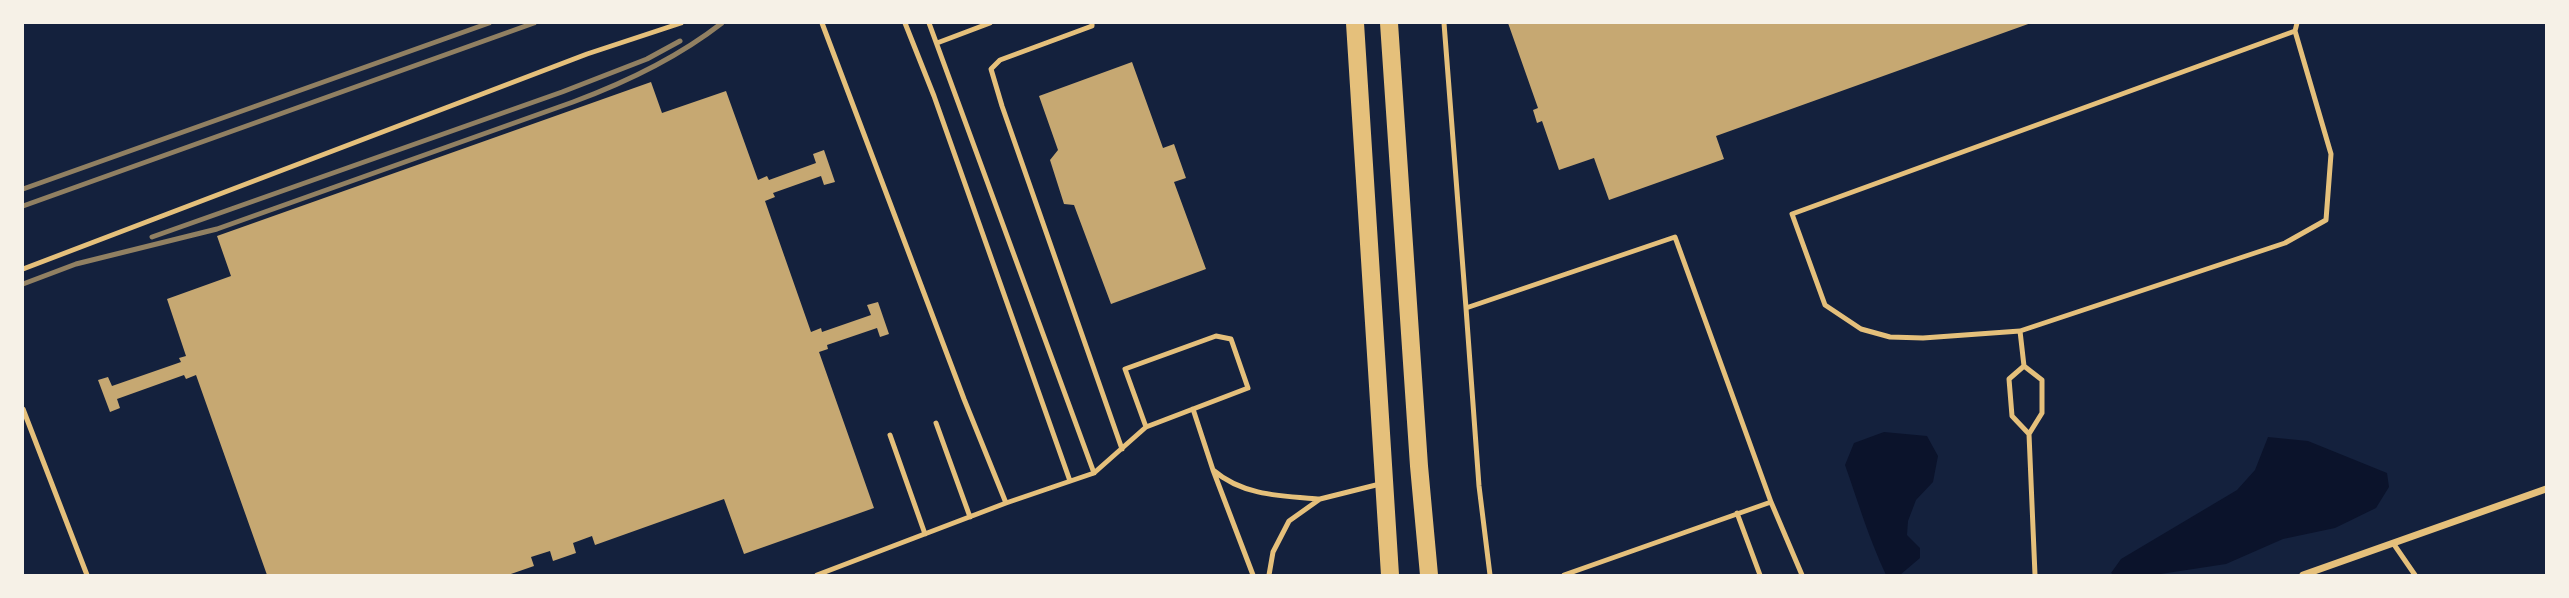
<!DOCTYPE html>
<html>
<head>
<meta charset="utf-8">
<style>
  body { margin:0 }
  #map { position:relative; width:2569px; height:598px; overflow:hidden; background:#14213d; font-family:"PT Sans Narrow",sans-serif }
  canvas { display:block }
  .frame { position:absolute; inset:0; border:24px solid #f6f1e7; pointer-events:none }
</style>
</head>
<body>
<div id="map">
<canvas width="2569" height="598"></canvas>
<div class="frame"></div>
</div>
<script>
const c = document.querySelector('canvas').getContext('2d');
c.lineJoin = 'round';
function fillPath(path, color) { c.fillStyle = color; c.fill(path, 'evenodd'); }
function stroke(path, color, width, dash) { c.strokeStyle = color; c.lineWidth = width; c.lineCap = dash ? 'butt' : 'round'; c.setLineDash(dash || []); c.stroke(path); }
const water = new Path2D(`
  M1884,432L1927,436L1938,456L1933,482L1916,500L1908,521L1907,535L1920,548V558L1900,575H1886C1869,539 1858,502 1845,465L1854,443Z
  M2268,437L2308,441L2387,473L2389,487L2376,508L2335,528L2283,539L2226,564L2154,575H2114L2111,573L2121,559L2237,490L2255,470Z`);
const building = new Path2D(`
  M1508,23H2031L1716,136L1724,159L1609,200L1594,158L1559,170L1542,121L1537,123L1533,110L1538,108Z
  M1132,62L1163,148L1174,144L1186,178L1174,182L1206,269L1111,304L1074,205L1064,204L1050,160L1058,150L1039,96Z
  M651,82L662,113L726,91L758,180L767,176L769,180L816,163L813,154L824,150L835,182L824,185L821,176L773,193L775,197L765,201L811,332L821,328L822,332L871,315L867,305L878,302L889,334L880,337L877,328L827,345L828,349L819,352L874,508L744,554L724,499L595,545L592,536L573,543L576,553L553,561L550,551L531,557L534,566L508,575H267L196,375L186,379L184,375L117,399L120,408L110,412L98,380L108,377L112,386L181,362L179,358L186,356L167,299L231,276L217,236Z`);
const service = new Path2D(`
  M822,23L964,399L1006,503
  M905,23L934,96L1070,481
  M1092,23V26L1000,60L991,69L1002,106L1122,449
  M1444,23L1466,308
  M937,43L990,23
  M23,269L587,54L681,23
  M2020,331L1923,338L1890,337L1861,329L1825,305L1792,214L2295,31
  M2024,366L2009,379L2012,416L2029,434
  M23,409L87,575
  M1193,409L1213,470L1253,575
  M936,423L970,517
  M890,435L925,534
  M1213,470C1243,496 1282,496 1320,499L1289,521L1273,552L1269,575
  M1094,473L1146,427L1248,388L1231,339L1216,336L1125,369L1146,427
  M1320,499L1380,484
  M1771,502L1802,575
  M1737,513L1760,575
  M2393,543L2415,575
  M817,575L1006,503L1094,473L929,23
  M1490,575L1479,486L1466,308L1675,237L1771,502L1564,575
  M2035,575L2029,434L2042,413V380L2024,366L2020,331L2285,243L2326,220L2331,154L2295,31L2297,23`);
const minor = new Path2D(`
  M2303,575L2546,489`);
const primary = new Path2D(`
  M1355,23L1390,575
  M1389,23L1419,466L1429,575`);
const rail = new Path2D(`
  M23,189L489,23
  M23,206L534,23
  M152,237L562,92L647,59L680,41
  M23,284L76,264L217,229L573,102C627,82 677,58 722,23`);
fillPath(water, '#0b132b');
fillPath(building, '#c6a872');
stroke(service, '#e5c07b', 5);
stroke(minor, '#e5c07b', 7);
stroke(primary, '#e5c07b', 18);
stroke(rail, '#918062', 5);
</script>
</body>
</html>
